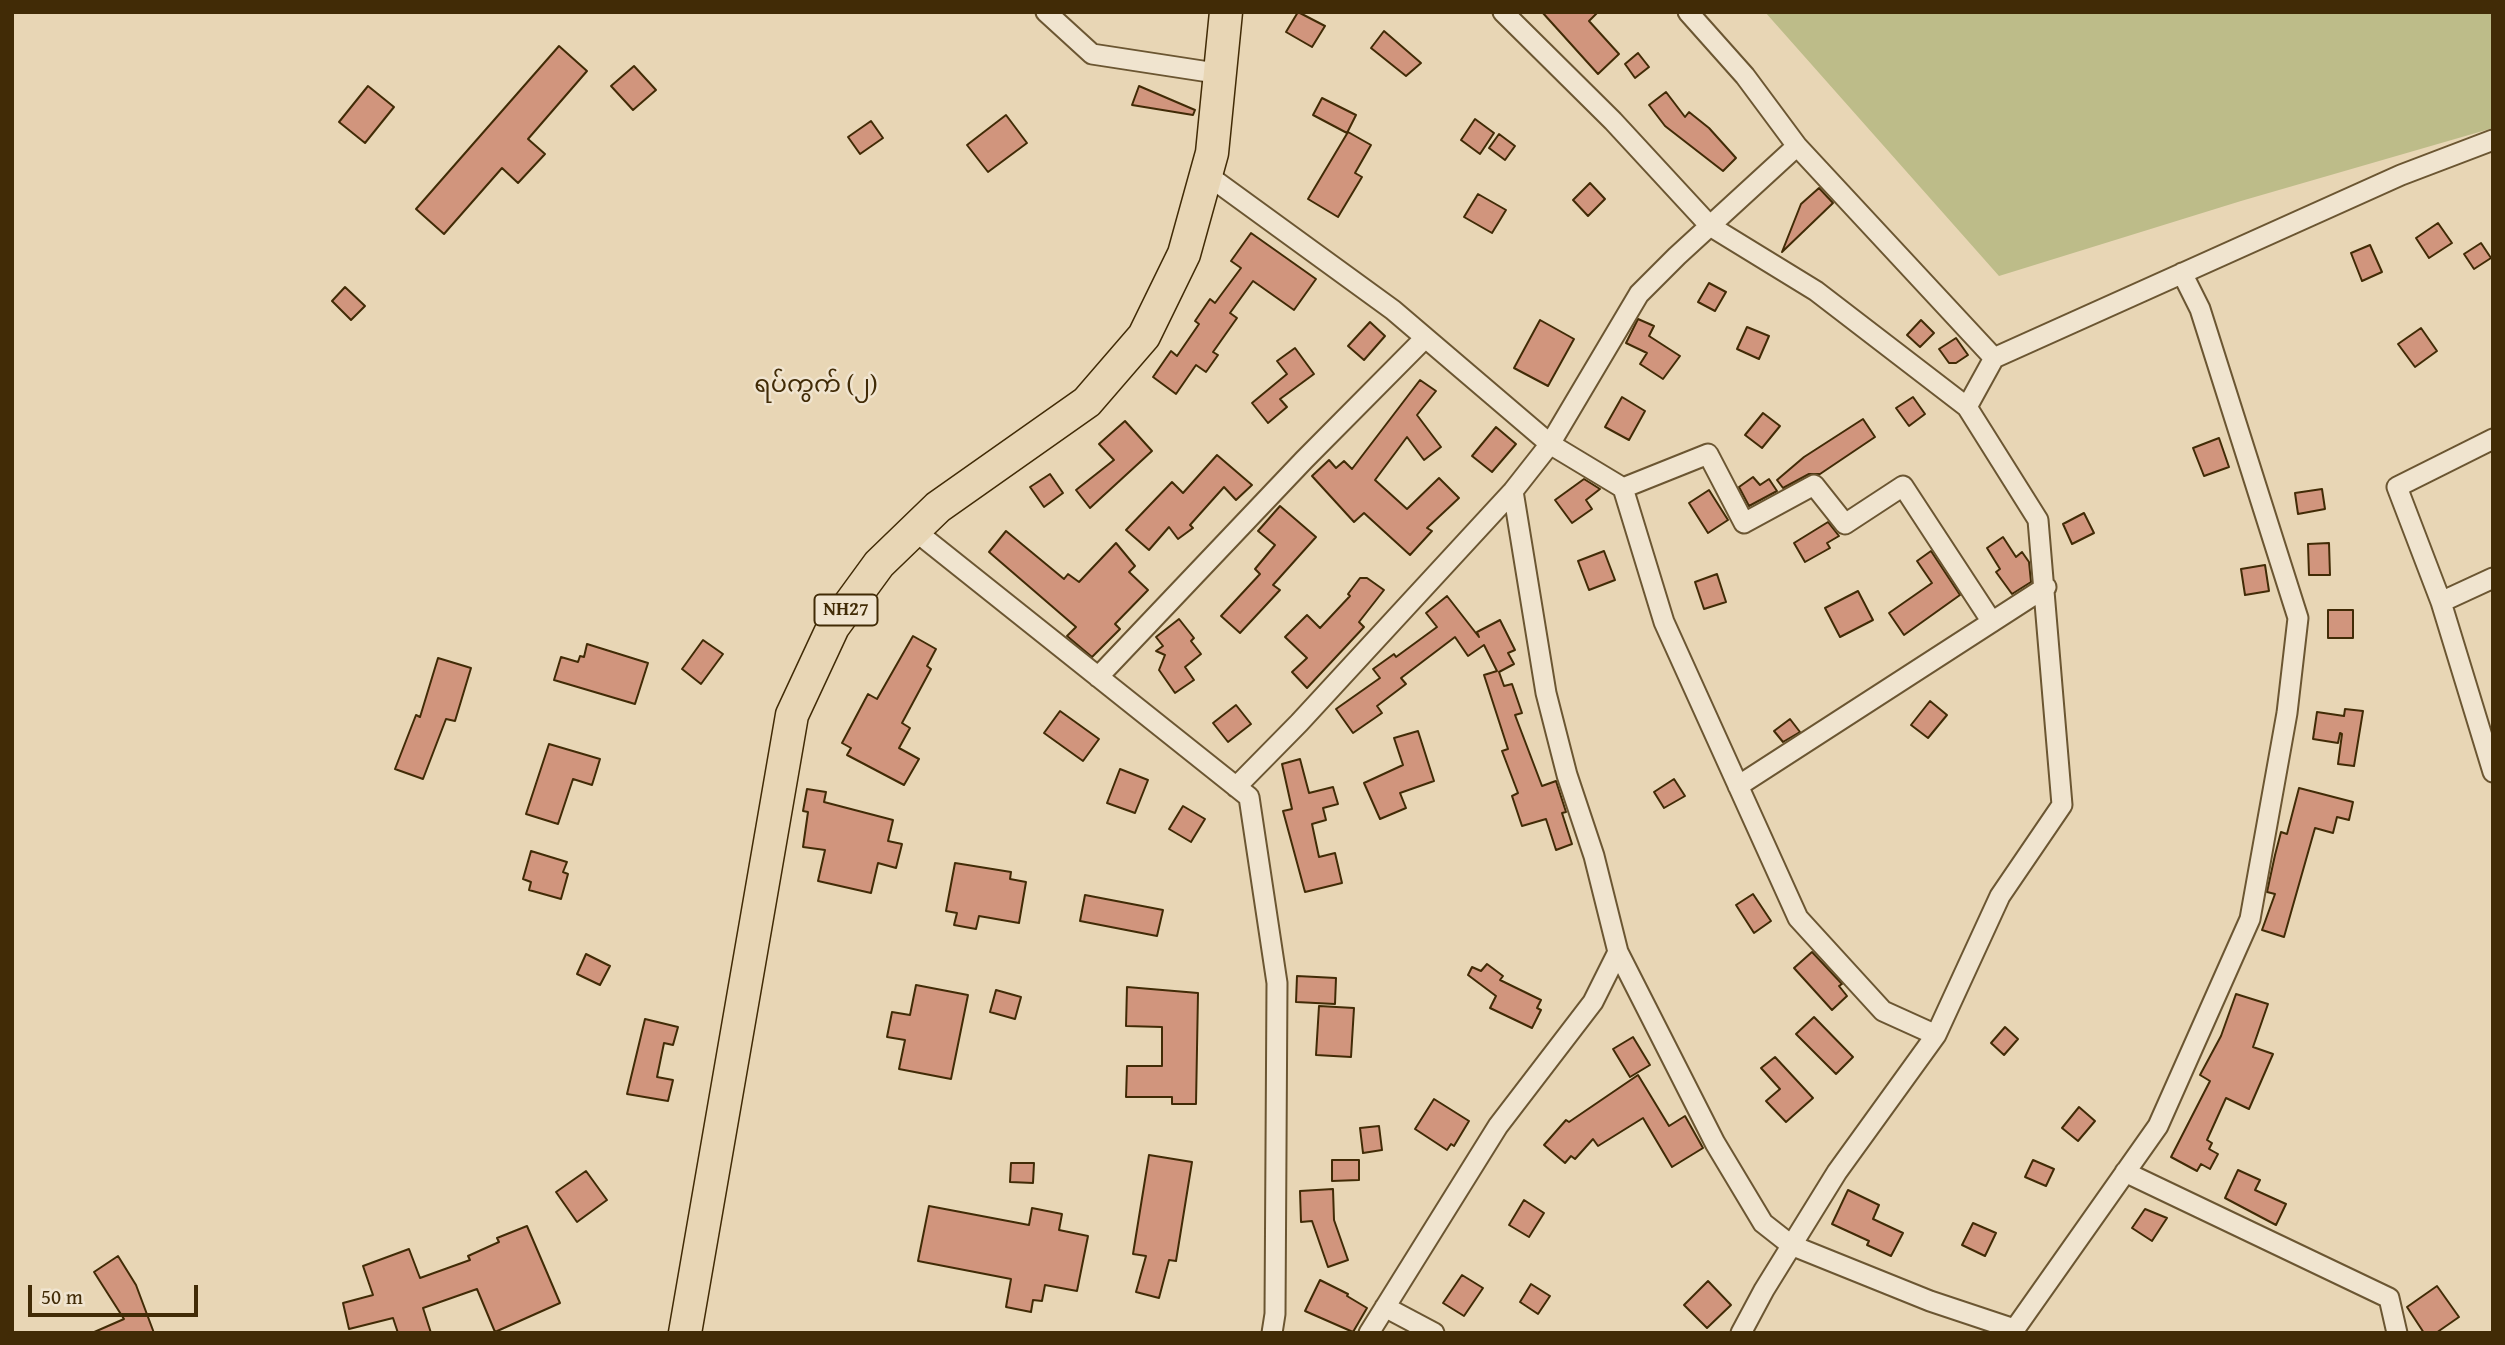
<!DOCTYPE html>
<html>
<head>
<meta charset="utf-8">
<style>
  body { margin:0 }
  #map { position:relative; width:2505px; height:1345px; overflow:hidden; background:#e8d6b5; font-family:"Gentium Book Plus",serif }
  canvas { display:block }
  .frame { position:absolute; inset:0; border:14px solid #412b06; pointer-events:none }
  .scale { position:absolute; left:28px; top:1285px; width:170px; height:32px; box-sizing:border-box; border:4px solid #412b06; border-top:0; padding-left:9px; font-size:21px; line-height:24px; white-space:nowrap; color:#412b06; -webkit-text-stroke:5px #f0e4cf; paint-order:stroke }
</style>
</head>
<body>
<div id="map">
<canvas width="2505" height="1345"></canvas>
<div class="frame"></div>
<div class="scale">50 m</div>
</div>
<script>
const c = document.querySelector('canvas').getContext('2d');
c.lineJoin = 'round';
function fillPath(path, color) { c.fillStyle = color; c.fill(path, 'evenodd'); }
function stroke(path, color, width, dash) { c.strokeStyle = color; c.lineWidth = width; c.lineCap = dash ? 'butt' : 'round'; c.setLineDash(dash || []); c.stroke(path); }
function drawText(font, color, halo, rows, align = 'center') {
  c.font = font + ' "Gentium Book Plus","Noto Sans Myanmar",serif'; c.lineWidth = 5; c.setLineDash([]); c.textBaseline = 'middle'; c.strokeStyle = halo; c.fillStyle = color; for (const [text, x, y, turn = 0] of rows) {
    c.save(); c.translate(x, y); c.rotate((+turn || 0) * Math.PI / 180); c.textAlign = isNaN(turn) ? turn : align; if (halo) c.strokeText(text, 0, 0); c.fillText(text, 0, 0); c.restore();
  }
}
const green = new Path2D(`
  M1765,12H2493V128L2241,201L1999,276Z`);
const building = new Path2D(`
  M1298,12L1325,26L1312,47L1286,32Z
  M1542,12H1598L1589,21L1619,54L1598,74Z
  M1384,31L1421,63L1406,76L1371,48Z
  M559,46L587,71L528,139L545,154L518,183L502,168L444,234L416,209Z
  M1638,53L1649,67L1635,78L1625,64Z
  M634,66L656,90L633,110L611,86Z
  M368,86L394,107L365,143L339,122Z
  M1139,86L1195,110L1193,115L1132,105Z
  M1666,92L1685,117L1689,112L1709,128L1736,158L1723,171L1665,126L1649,105Z
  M1322,98L1356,115L1347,133L1313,115Z
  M1006,115L1027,143L988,172L967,145Z
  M1475,119L1494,133L1480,154L1461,140Z
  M871,121L883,138L860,154L848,137Z
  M1348,132L1371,145L1355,173L1362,177L1338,217L1308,199Z
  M1499,134L1515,146L1505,160L1489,148Z
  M1590,183L1605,199L1588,216L1573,200Z
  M1819,188L1833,203L1782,252L1801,204Z
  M1478,194L1506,210L1492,233L1464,217Z
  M2438,223L2452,243L2429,258L2416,238Z
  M1251,233L1316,279L1294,310L1253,281L1230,313L1237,318L1213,352L1218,355L1206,372L1196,365L1176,394L1153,377L1171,351L1177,356L1199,324L1195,321L1210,299L1215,303L1241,268L1231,261Z
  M2481,243L2491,258L2474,269L2464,254Z
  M2370,245L2382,272L2362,281L2351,253Z
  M1709,283L1726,292L1715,311L1698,302Z
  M345,287L365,306L351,320L332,301Z
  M1638,319L1654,326L1649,336L1680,356L1663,379L1640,364L1647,353L1626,343Z
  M1540,320L1574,339L1548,386L1514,368Z
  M1921,320L1934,333L1920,347L1907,335Z
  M1370,322L1385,336L1364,360L1348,346Z
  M1747,327L1769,336L1759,359L1737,349Z
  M2421,328L2437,351L2415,367L2398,344Z
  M1956,338L1968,355L1956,363H1949L1939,349Z
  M1295,348L1314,374L1280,399L1287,407L1268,423L1252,403L1287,374L1277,361Z
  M1420,380L1436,391L1417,415L1441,447L1424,460L1407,437L1375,480L1407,509L1439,478L1459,498L1427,528L1432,531L1410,555L1364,513L1354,522L1312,476L1329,460L1336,468L1344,461L1352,469Z
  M1622,397L1645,411L1629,440L1605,427Z
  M1913,397L1925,414L1909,426L1896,408Z
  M1763,413L1780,426L1762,448L1745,435Z
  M1863,419L1875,437L1820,474H1809L1783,488L1777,480L1804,457Z
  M1125,421L1152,451L1090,508L1076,490L1114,460L1099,444Z
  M1496,427L1516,444L1492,472L1472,456Z
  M2219,438L2229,467L2204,476L2193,448Z
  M1217,455L1252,485L1236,500L1224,487L1190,525L1193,528L1178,539L1169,527L1149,550L1126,530L1172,482L1183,493Z
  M1050,474L1063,493L1044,507L1030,487Z
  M1753,477L1760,485L1769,479L1777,491L1749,506L1739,487Z
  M1584,479L1600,489L1586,500L1592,509L1572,523L1555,500Z
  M2322,489L2325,509L2298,514L2295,493Z
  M1709,490L1728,520L1708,533L1689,503Z
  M1280,506L1316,537L1273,585L1280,590L1240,633L1221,616L1260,574L1255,569L1275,545L1258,531Z
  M2084,513L2094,533L2072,544L2063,524Z
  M1828,522L1839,536L1827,543L1830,548L1805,562L1794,543Z
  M1006,531L1064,579L1068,574L1079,582L1116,543L1135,566L1129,572L1148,590L1115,624L1120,629L1092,657L1067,636L1076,627L989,552Z
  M2003,537L2016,557L2022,552L2029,562L2031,582L2012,594L1996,572L2000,569L1987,548Z
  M2329,543L2330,575H2309L2308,544Z
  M1604,551L1615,580L1589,590L1578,561Z
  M1931,551L1960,595L1904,635L1889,613L1932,583L1917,561Z
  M2265,565L2269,591L2245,595L2241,569Z
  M1717,574L1726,602L1704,609L1695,582Z
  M1360,578H1367L1384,590L1359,622L1364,627L1307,688L1292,672L1307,658L1285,637L1307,615L1320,628L1350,596L1348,594Z
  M1858,591L1873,620L1840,637L1825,608Z
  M1447,596L1479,637L1477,632L1500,620L1515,650L1508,653L1514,664L1499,672L1504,686L1512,684L1522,713L1515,715L1542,786L1556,781L1566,812L1562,813L1572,844L1556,850L1546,819L1522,826L1512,796L1518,793L1502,751L1508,749L1484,675L1497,671L1484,645L1468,656L1455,637L1401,678L1406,684L1377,706L1382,713L1353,733L1336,709L1380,678L1373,669L1394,654L1396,657L1437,627L1426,613Z
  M2328,610H2353V638H2328Z
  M1179,619L1194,638L1191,641L1201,654L1185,667L1194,680L1175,693L1159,670L1165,655L1156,651L1163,646L1156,637Z
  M913,636L936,649L927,666L931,669L902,723L910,728L899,748L919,759L904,785L847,755L851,748L842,743L868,694L877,699Z
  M703,640L723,654L701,684L682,669Z
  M587,644L648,663L635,704L554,680L561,657L578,662L580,656L584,657Z
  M438,658L471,668L455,721L446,719L423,779L395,769L416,715L420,717Z
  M1930,701L1947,715L1928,738L1911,725Z
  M1236,705L1251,724L1228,742L1213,723Z
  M2345,709L2363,711L2354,766L2338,764L2342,734L2340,733L2338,743L2313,739L2317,712L2344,716Z
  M1060,711L1099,739L1083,761L1044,733Z
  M1790,719L1800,732L1783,742L1774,731Z
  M1418,731L1434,781L1400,793L1406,808L1380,819L1364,783L1403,765L1394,738Z
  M549,744L600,759L592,785L573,779L558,824L526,814Z
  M1300,759L1309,793L1333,787L1338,804L1323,808L1326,820L1312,824L1319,857L1335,853L1342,883L1305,892L1283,811L1292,809L1282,764Z
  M1120,769L1148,780L1135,813L1107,803Z
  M1674,779L1685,796L1664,808L1654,792Z
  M2299,788L2353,802L2349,820L2337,817L2333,833L2315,828L2284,937L2262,930L2275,894L2267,892L2275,855L2281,832L2287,834Z
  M807,789L826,792L824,802L893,820L888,841L902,844L896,868L878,863L871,893L818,881L825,850L803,847L808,812L803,811Z
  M1183,806L1205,819L1191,842L1169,829Z
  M531,851L567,862L563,872L568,874L561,899L529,890L531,882L523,879Z
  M955,863L1011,872L1010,879L1026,882L1019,923L979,916L976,929L954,925L957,913L946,911Z
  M1753,894L1771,921L1754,933L1736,905Z
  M1085,895L1163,910L1157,936L1080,921Z
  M1812,952L1842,984L1839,986L1847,996L1832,1010L1794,968Z
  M586,954L610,966L600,985L577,974Z
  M1487,964L1503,976L1500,980L1541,1000L1537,1008L1541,1010L1532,1028L1490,1008L1496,996L1468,975L1472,967L1481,971Z
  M1297,976L1336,978L1335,1004L1296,1002Z
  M916,985L968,995L951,1079L899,1069L905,1040L887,1037L892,1012L910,1015Z
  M1127,987L1198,993L1196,1104H1172V1097H1126L1127,1066H1162V1027L1126,1026Z
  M996,990L1021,997L1015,1019L990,1012Z
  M2236,994L2268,1004L2253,1047L2273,1054L2249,1109L2226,1098L2207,1140L2212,1143L2209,1149L2218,1154L2210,1169L2201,1164L2197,1171L2171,1157L2210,1081L2200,1075L2221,1036Z
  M1319,1006L1354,1008L1351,1057L1316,1055Z
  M1814,1017L1853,1057L1836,1074L1796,1034Z
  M645,1019L678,1027L673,1045L664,1043L657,1077L673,1080L668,1101L627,1094Z
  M2005,1027L2018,1039L2004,1055L1991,1043Z
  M1633,1037L1650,1065L1630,1077L1613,1049Z
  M1775,1057L1813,1098L1786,1122L1766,1101L1780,1089L1761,1068Z
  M1638,1075L1669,1126L1685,1116L1703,1148L1672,1167L1643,1118L1598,1146L1593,1139L1575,1159L1571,1156L1565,1163L1544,1145L1566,1120L1569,1122Z
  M1434,1099L1469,1121L1454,1146L1451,1144L1447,1150L1415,1129Z
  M2079,1107L2095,1121L2078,1141L2062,1128Z
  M1379,1126L1382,1150L1363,1153L1360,1128Z
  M1149,1155L1192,1162L1176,1261L1169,1260L1159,1298L1136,1292L1146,1256L1133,1254Z
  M1332,1160H1359V1180L1332,1181Z
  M2033,1160L2054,1169L2046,1186L2025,1177Z
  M1011,1163H1034L1033,1183L1010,1182Z
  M2238,1170L2260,1180L2255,1190L2286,1204L2276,1225L2225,1198Z
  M586,1171L607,1200L577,1222L556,1192Z
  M1333,1189L1334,1220L1348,1260L1328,1267L1312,1221L1301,1222L1300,1191Z
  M1848,1190L1879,1205L1873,1219L1903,1233L1891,1256L1867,1245L1869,1241L1832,1224Z
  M1524,1200L1544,1213L1529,1237L1509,1225Z
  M929,1206L1029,1225L1032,1208L1062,1214L1059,1230L1088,1236L1077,1291L1045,1285L1042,1301L1033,1300L1031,1312L1006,1307L1011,1279L918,1261Z
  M2145,1209L2167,1218L2152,1241L2132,1228Z
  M1973,1223L1996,1233L1985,1256L1962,1245Z
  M527,1226L560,1303L495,1332L477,1289L423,1308L431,1333H398L393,1318L349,1329L343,1303L373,1295L363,1266L409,1249L420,1278L470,1260L468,1256L499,1242L497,1238Z
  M118,1256L136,1285L154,1333H92L124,1319L94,1272Z
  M1462,1275L1483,1288L1464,1316L1443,1303Z
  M1320,1280L1348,1294L1347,1296L1367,1308L1353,1332L1305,1311Z
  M1708,1281L1731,1305L1707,1328L1684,1305Z
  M1531,1284L1550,1296L1538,1314L1520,1302Z
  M2437,1286L2459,1317L2436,1333H2424L2407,1307Z`);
const minor = new Path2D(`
  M1046,12L1092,54L1222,74
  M1503,12L1613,121L1710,226L1816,291L1967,407
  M1688,12L1745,76L1797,146L1994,358
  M1206,174L1393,310L1550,444L1639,294L1677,256L1797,146
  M2493,439L2397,487L2441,602L2493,772
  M1623,488L1708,454L1744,523L1814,485L1845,524L1903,486L1992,622
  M914,530L1249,797L1277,983L1275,1314L1272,1333
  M2441,602L2493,578
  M1098,677L1304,460L1425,338
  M1738,786L2046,587
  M1236,787L1299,723L1513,491L1550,444L1623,488L1664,622L1798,918L1883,1011L1936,1035
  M1618,952L1715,1143L1763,1223L1791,1245L1930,1301L2014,1329
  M2125,1172L2389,1298L2397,1333
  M1385,1307L1434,1333
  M1369,1333L1498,1126L1593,1002L1618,952L1594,856L1567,775L1546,693L1513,491
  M1741,1333L1764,1290L1837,1172L1936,1035L2000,896L2062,805L2038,520L1967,407L1994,358L2401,175L2493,140
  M2012,1333L2158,1126L2250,919L2287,713L2298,618L2200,309L2182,273`);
const trunk = new Path2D(`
  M685,1333L792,715L833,627L879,564L938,507L1087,402L1144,336L1184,254L1212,153L1226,12`);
const shields = [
  [846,610,63]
];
const shieldNames = [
  ["NH27",846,610]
];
const quarterNames = [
  ["ရပ်ကွက် (၂)",816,386]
];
fillPath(green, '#bdbc89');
fillPath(building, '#d1957d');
stroke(building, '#412b06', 2);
stroke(minor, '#6b5632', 23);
stroke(trunk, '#412b06', 35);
stroke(minor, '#f0e4cf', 19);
stroke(trunk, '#e8d6b5', 32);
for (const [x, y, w] of shields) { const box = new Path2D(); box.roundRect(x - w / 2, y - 15.5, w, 31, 5); c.fillStyle = '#f0e4cf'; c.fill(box); stroke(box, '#412b06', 2); }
drawText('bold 19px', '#412b06', null, shieldNames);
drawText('24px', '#412b06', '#f0e4cf', quarterNames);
</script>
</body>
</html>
